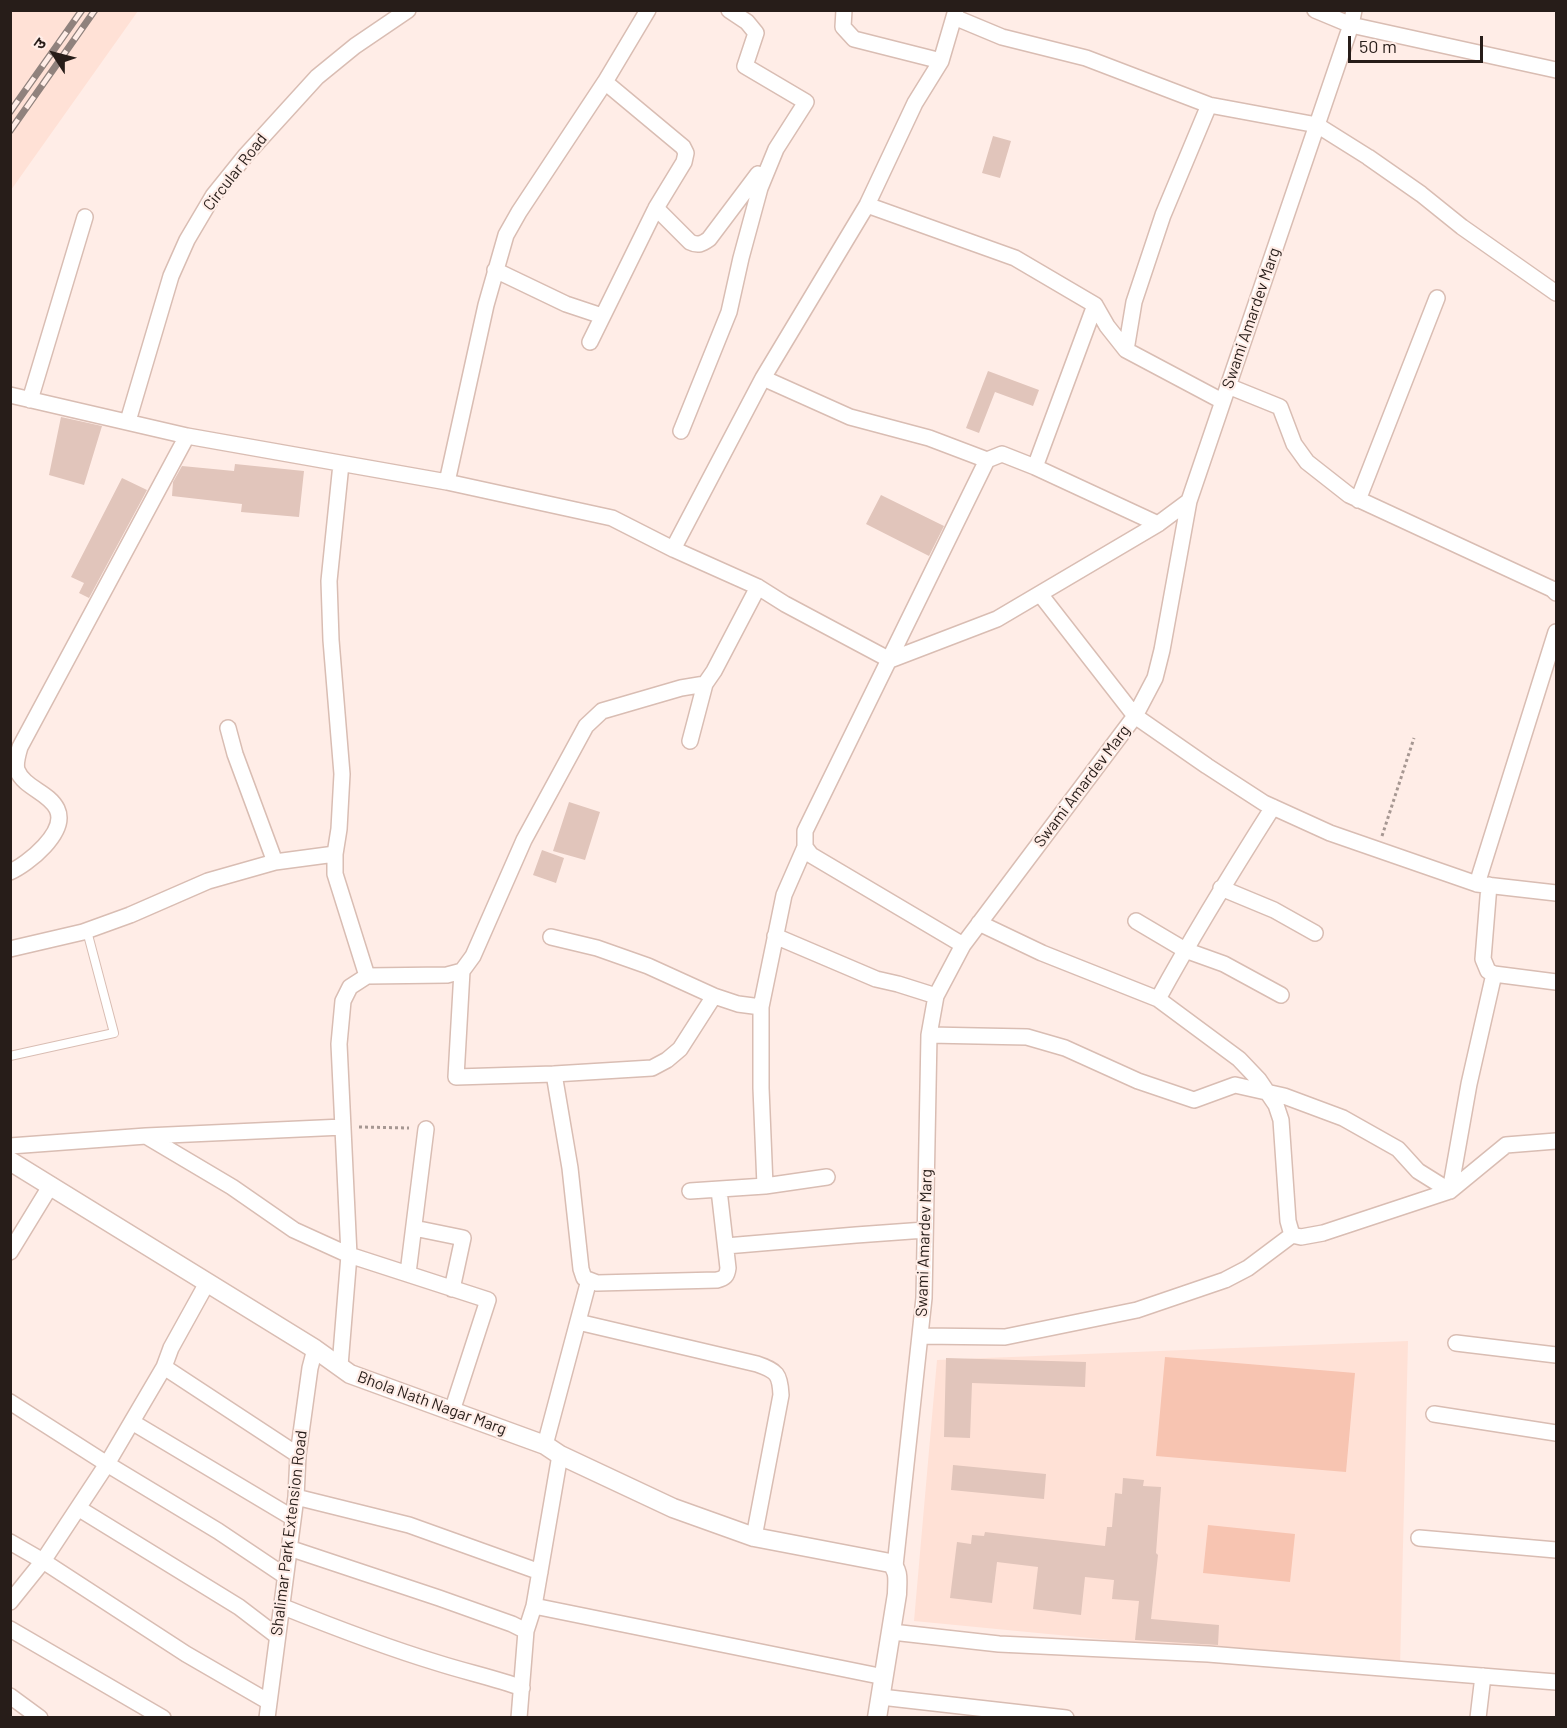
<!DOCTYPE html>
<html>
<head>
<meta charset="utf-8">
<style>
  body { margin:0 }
  #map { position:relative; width:1567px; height:1728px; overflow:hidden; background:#ffede7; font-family:Barlow,"Noto Sans Devanagari",sans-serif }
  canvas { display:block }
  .frame { position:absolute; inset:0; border:12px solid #271d19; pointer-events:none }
  .north { position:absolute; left:24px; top:24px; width:60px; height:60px; -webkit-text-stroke:4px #ffede7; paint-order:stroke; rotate:306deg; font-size:16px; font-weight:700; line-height:24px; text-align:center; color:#271d19 }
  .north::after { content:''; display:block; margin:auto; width:21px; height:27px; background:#271d19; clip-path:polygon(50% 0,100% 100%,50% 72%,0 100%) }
  .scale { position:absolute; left:1348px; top:36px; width:135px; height:27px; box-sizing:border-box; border:3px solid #271d19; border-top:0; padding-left:8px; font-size:18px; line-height:21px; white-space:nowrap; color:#271d19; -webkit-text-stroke:4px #ffede7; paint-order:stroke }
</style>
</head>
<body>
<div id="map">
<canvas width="1567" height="1728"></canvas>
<div class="frame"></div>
<div class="north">उ</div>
<div class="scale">50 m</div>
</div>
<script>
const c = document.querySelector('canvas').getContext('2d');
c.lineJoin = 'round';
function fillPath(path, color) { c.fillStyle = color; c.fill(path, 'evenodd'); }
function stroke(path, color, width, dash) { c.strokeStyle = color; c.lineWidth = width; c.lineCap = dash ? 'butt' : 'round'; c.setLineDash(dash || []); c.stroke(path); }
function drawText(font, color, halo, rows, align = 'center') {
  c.font = font + ' Barlow,sans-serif'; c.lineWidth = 4.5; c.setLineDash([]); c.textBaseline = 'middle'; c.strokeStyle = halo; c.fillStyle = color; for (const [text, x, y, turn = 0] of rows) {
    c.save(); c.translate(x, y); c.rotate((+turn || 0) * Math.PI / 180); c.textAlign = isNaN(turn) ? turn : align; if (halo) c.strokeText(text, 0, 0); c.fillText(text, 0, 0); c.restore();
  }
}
const built = new Path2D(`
  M11,10L138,11L11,190L10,11Z
  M1408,1341L1400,1668L914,1621L937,1360Z`);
const green = new Path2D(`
  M1165,1357L1355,1373L1346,1472L1156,1456Z
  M1208,1525L1295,1534L1290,1582L1203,1573Z`);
const building = new Path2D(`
  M993,136L1011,141L1000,178L982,173Z
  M988,371L1039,390L1033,406L995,392L979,433L966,428Z
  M61,417L102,426L84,485L49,475Z
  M235,464L304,471L299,517L241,512L242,504L172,496L173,482L182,466L234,471Z
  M122,478L147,490L89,598L79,593L84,583L71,577Z
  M881,495L944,526L929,556L866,524Z
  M569,802L600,812L585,860L553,851Z
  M542,850L564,858L556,883L533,875Z
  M946,1358L1086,1362L1085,1387L972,1383L970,1438L944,1437Z
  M953,1465L1046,1474L1044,1499L951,1490Z
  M1123,1478L1144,1480L1143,1486L1161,1487L1156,1553L1158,1555L1151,1619L1219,1625L1218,1645L1135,1640L1139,1601L1112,1599L1114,1580L1085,1577L1081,1615L1033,1609L1038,1567L997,1562L992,1603L950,1598L957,1542L971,1544L972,1535L984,1536L985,1532L1105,1546L1107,1527H1112L1115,1493L1122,1494Z`);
const path = new Path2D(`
  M1382,836L1414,738
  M359,1127L409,1128`);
const service = new Path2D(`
  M10,1056L114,1033L87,931`);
const minor = new Path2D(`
  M844,10L843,27L854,39L941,61
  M1315,10L1351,25L1556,70
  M954,17L1002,37L1086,58L1209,105L1317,125L1368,157L1421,194L1462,227L1556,293
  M867,205L1015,258L1095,305
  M656,208L690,242C698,246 702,244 709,239L758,174
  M495,270L566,304L602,316
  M590,342L656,208L684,162L686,153L683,147L605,82
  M1126,350L1134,302L1163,215L1209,105
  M763,378L850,417L929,438L987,460
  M1228,386L1280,407L1294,444L1307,462L1349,495L1552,589L1556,593
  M10,395L187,436L447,482L612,518L673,549L758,587L785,604L890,660L997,619L1158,524L1189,501
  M30,400L85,217
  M128,421L171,276L187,240L213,196L246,155L317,77L355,46L408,10
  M681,431L729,312L741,258L760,188L776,149L806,102L745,66L756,33L747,22L729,10
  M341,464L329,581L331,640L342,774L339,829L335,854V874L367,976
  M1035,467L1095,305L1107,326L1126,350L1222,401
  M447,482L486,305L506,235L519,212L605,82L648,10
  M1358,500L1437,298
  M673,549L763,378L867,205L915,103L941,61L956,10
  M1040,594L1135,716L1207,766L1264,803L1330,833L1477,884L1556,893
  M228,728L235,754L275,862
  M690,741L705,684
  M10,872C28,864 68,832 57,809C49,792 24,788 17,770C15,763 18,754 20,747L187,436
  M1477,884L1556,632
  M1489,885L1483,959L1488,971L1494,974L1556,982
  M1221,888L1274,910L1315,933
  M1136,921L1185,950L1224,964L1281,995
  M979,923L1042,953L1158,999L1239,1059L1259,1080L1276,1105L1281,1120L1288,1221L1292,1235L1301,1237L1323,1233L1450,1191L1506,1145L1556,1141
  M775,936L876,979L898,984L936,996
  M551,937L597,948L648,966L714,996L738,1004L761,1007
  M963,945L811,855L805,847V831L987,460L1002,454L1035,467L1158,524
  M10,949L83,932L130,915L208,881L275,862L335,854
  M714,996L680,1049L667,1060L652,1068L554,1074L456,1077L462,971L473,956L524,840L586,726L602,711L681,688L705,684L714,671L758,587
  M1158,999C1194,933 1233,870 1273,807
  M929,1035L1027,1037L1065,1048L1138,1081L1194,1100L1235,1085L1284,1096L1343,1118L1398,1149L1418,1171L1450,1191
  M554,1074L570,1168L581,1269L584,1278L597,1283L717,1280C725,1278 727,1276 728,1268L719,1190
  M146,1136L232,1187L294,1230L349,1255L488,1300L452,1411
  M10,1146L146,1136L343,1127
  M765,1186L761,1088V1007L784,895L805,847
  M690,1191L765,1186L827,1177
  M1450,1191L1469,1084L1494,974
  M414,1228L463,1238L452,1289
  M726,1246L856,1235L925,1230
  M10,1252L51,1185
  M408,1273L426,1129
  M578,1322L757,1364C777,1371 780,1374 781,1395L754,1537
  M921,1336L1005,1337L1137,1310L1225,1280L1248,1268L1292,1235
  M1456,1343L1556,1355
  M340,1366L349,1255L339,1044L343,1001L350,987L367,976L447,975L462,971
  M164,1367L298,1455
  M10,1402L107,1464L218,1531L285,1576
  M1434,1414L1556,1433
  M132,1422L293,1518
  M545,1445L589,1280
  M296,1497L409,1525L540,1572
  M78,1508L239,1607L277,1636
  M1419,1538L1556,1550
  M10,1542L43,1561L186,1654L269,1702
  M289,1548L439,1598L512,1624L526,1631
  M895,1566L924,1298L929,1035L936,996L963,945L1135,716L1155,678L1162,650L1189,501L1351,25L1354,10
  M10,1602L43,1561L107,1464L164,1367L171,1348L207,1283
  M281,1606C333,1627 385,1647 438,1663C466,1672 495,1678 522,1688
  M534,1606L884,1677
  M10,1629L163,1718
  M892,1632L999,1644L1208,1654L1556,1682
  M10,1696L40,1718
  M881,1697L1066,1718
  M267,1718L296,1497L298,1455L310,1368L315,1349
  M519,1718L526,1631L534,1606L560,1455
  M1478,1718L1483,1676`);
const tertiary = new Path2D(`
  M10,1161L315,1349L350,1374L545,1445L560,1455L673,1508L754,1537L890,1563C900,1570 897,1582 897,1594L877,1718`);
const rail = new Path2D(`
  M10,112L82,10
  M10,131L95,10`);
const streetNames = [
  ["Circular Road",235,172,-52],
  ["Swami Amardev Marg",1251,318,-71],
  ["Swami Amardev Marg",1082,786,-53],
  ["Swami Amardev Marg",924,1243,-88],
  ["Bhola Nath Nagar Marg",432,1403,20],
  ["Shalimar Park Extension Road",289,1533,-83]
];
fillPath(built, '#ffe1d6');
fillPath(green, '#f7c4b1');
fillPath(building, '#e1c5bb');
stroke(service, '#d9bdb3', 10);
stroke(minor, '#d9bdb3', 18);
stroke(tertiary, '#d9bdb3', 21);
stroke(path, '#a69792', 3, [3, 3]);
stroke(service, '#fff', 8);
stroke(minor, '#fff', 15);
stroke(tertiary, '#fff', 18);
stroke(rail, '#90827d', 7);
stroke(rail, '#ffede7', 4.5, [14]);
drawText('16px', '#271d19', '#ffede7', streetNames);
</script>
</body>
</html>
